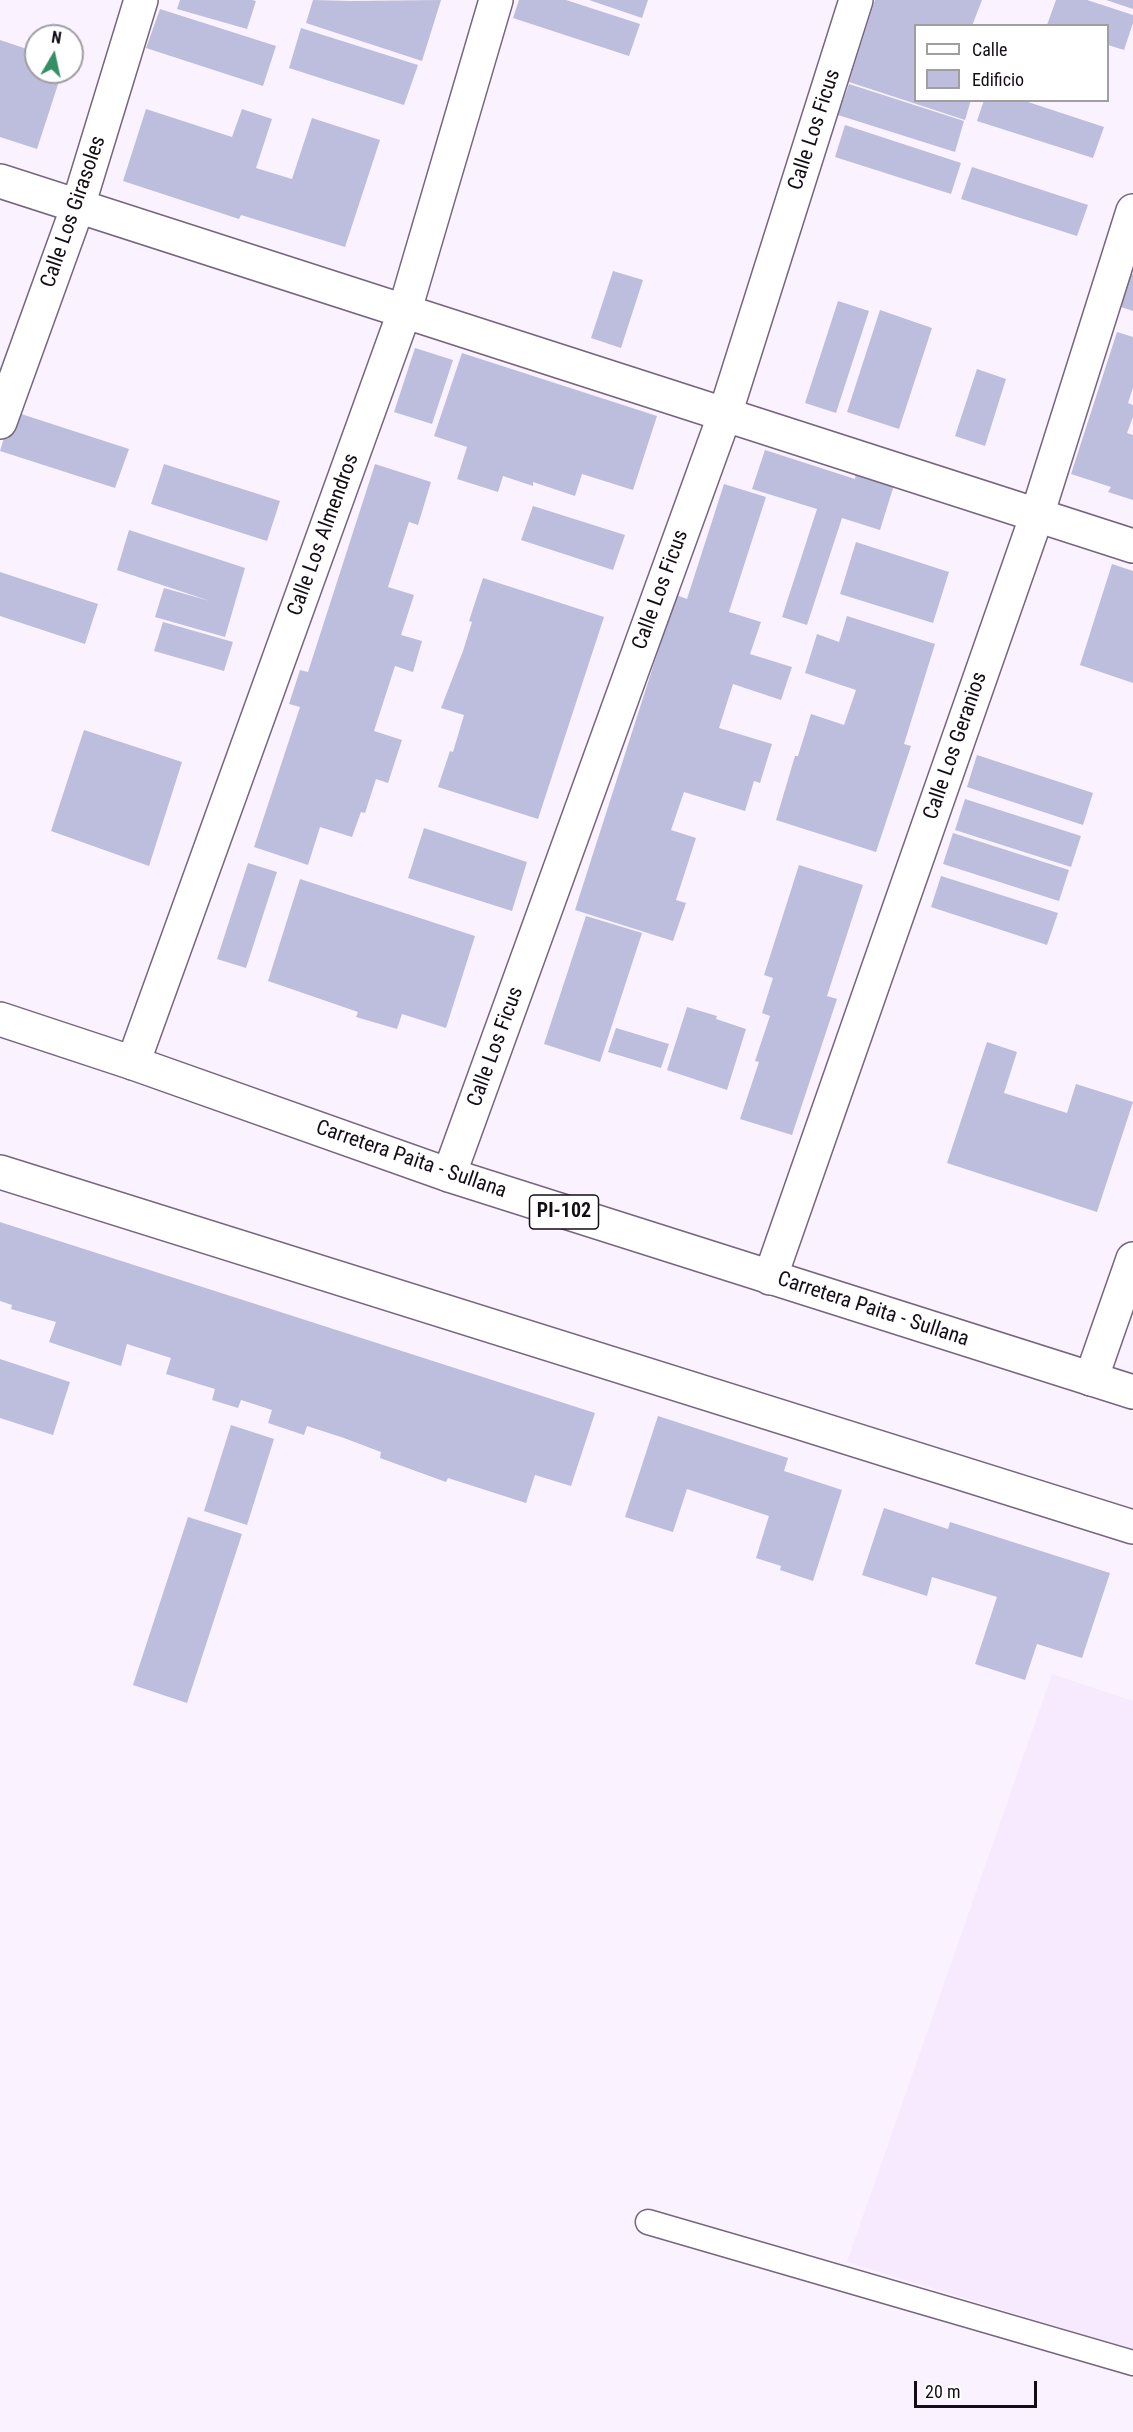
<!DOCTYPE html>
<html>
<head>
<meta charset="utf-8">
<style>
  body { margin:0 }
  #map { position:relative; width:1133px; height:2432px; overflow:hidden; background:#faf2fe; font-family:"Roboto Condensed",sans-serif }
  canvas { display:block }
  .legend { position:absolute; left:914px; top:24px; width:195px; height:78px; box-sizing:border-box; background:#fff; border:2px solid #a19ea2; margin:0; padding:8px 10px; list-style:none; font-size:18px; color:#130d16 }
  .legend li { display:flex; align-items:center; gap:12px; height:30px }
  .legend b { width:30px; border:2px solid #a19ea2 }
  .north { position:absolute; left:24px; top:24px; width:60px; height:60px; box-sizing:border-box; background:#fff; border:2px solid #a19ea2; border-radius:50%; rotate:9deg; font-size:16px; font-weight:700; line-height:24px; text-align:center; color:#130d16 }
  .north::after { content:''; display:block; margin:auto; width:21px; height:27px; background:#348f66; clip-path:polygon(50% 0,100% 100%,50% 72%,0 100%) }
  .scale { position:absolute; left:914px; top:2381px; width:123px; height:27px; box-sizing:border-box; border:3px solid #130d16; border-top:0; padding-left:8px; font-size:18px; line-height:21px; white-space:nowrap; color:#130d16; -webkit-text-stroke:4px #fff; paint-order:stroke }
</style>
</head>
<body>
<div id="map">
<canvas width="1133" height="2432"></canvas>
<ul class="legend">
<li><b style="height:8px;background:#fff"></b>Calle</li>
<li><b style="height:16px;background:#bdbedd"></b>Edificio</li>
</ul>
<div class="north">N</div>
<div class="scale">20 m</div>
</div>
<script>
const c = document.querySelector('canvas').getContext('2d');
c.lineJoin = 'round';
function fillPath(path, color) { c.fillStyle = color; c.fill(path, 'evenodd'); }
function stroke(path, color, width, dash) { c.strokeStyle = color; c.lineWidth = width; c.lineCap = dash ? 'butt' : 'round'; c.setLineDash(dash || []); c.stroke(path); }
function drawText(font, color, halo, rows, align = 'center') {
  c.font = font + ' "Roboto Condensed",sans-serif'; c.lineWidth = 4.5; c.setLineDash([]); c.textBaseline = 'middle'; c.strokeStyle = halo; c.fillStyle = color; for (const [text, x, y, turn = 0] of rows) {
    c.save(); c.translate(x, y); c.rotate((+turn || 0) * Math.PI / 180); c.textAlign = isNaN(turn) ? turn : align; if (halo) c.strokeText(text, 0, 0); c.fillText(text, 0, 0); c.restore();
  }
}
const built = new Path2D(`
  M1052,1674L1133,1701V2350L847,2262Z`);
const building = new Path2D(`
  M180,0H252L256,1L247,29L177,9Z
  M313,0L351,1L441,0L422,61L306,23Z
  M519,0H566L640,24L629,56L513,18Z
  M589,0H648L642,18Z
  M875,0H982L972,26H916V100H971L965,120L849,82Z
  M1056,0H1087L1133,15V23L1124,50L1108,45V26L1047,25Z
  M1106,0H1133V9Z
  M160,9L276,46L263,86L146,48Z
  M301,28L418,65L404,105L289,68Z
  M0,40L36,52V72H62L37,149L0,137Z
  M849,84L964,121L955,152L838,115Z
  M984,100H1022L1104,127L1093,158L977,121Z
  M146,109L232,137L242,109L272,119L256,168L292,179L312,118L380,140L345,247L241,215L239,219L123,181Z
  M845,125L961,163L951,194L835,157Z
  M972,167L1088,205L1077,236L961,199Z
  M1120,269L1133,274V311L1109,303Z
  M613,271L643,280L621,348L591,338Z
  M838,301L869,311L836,413L805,403Z
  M880,310L932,328L899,429L847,412Z
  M1117,332L1133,337V388L1128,403L1133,405V417L1127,433L1133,435V500L1108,492L1111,487L1071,474Z
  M415,348L453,360L432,424L394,412Z
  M462,353L657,416L633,490L582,474L575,496L533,482V486L503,476L498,492L457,479L467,447L434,436Z
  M977,369L1006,379L985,446L955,436Z
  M12,411L129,449L115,488L0,451Z
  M765,450L855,479L856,472L894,485L880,530L842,518L807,625L782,617L817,509L752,489Z
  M164,464L280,501L267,541L151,504Z
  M375,464L431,482L418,525L409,522L388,587L414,595L401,635L422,641L413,672L395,666L374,731L402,740L388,783L376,779L365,813L361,812L352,837L320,827L308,865L254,847L300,707L289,704L300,670L308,672Z
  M724,484L766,497L729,612L761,622L750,654L792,667L781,700L733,684L719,728L772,744L760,783L754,781L745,811L684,792L671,830L696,838L676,900L686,903L673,941L575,910L676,595L687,599Z
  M533,506L625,535L613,570L521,540Z
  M129,530L245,568L225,637L155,617L164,588L210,601L117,570Z
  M856,542L949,572L933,623L840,594Z
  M1112,564L1133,571V683L1080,665Z
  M0,572L98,604L85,644L0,616Z
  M483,578L604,617L538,819L438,787L450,751L453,752L464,715L441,708L463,651L472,622L469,621Z
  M847,616L935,644L904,744L911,746L876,852L776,820L795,756H798L811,714L844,725L856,690L805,673L817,634L839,642Z
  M163,622L233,642L224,671L154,651Z
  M84,730L182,762L149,866L51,831Z
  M977,755L1093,793L1083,825L967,787Z
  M965,799L1081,836L1071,867L955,830Z
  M424,828L527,862L512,911L408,878Z
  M953,833L1069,870L1059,901L943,864Z
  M248,863L277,872L246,968L217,959Z
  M799,865L863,885L827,996L837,999L792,1135L740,1119L759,1062L755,1061L770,1016L762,1013L773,978L764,975Z
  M941,876L1058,913L1047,945L931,907Z
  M300,879L475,936L446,1028L402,1014L397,1029L356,1017L358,1012L268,981Z
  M586,916L642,933L600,1062L544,1044Z
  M687,1007L717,1016L716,1019L746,1029L727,1090L667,1070Z
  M616,1028L669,1044L661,1068L608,1052Z
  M987,1042L1017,1052L1004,1093L1067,1113L1076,1084L1133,1102L1097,1212L947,1163Z
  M0,1222L595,1413L571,1486L535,1475L526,1503L448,1478L446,1482L380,1458L381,1452L344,1438L307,1426L304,1435L268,1423L272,1410L241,1400L238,1408L212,1400L215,1389L166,1374L171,1358L127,1344L121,1366L49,1342L56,1322L11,1309L12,1305L0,1301Z
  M0,1359L70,1382L53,1435L0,1418Z
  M658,1416L788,1458L784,1471L842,1490L813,1581L780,1570L781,1566L756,1558L769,1516L687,1489L673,1532L625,1517Z
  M231,1425L274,1439L247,1525L204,1511Z
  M884,1508L948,1529L950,1522L1110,1573L1082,1658L1037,1644L1025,1680L975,1664L997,1597L932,1577L927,1596L862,1575Z
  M188,1517L242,1534L187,1703L133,1685Z`);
const lane = new Path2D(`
  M648,2222L1133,2363`);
const street = new Path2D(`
  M0,181L1133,546
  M0,422L78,206L141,0
  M133,1063L404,313L496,0
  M0,1172L1133,1527
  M449,1175L725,414L856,0
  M770,1278L1037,515L1133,211
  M1091,1379L1133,1259`);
const primary = new Path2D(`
  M0,1019L133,1063L449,1175L1133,1392`);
const shields = [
  [564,1212,69]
];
const shieldNames = [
  ["PI-102",564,1212]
];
const streetNames = [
  ["Calle Los Ficus",815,130,-72],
  ["Calle Los Girasoles",74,212,-71],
  ["Calle Los Almendros",324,535,-70],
  ["Calle Los Ficus",661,590,-70],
  ["Calle Los Geranios",956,746,-71],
  ["Calle Los Ficus",496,1047,-70],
  ["Carretera Paita - Sullana",411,1160,19],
  ["Carretera Paita - Sullana",873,1310,18]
];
fillPath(built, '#f7e9fe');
fillPath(building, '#bdbedd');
stroke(lane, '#76657e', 27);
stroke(street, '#76657e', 36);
stroke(primary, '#76657e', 36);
stroke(lane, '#fff', 24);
stroke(street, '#fff', 33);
stroke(primary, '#fff', 33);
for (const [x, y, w] of shields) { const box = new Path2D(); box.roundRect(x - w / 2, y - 17, w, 34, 4.5); c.fillStyle = '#fff'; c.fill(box); stroke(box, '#130d16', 1.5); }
drawText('bold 20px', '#130d16', null, shieldNames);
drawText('21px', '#130d16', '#fff', streetNames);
</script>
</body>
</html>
